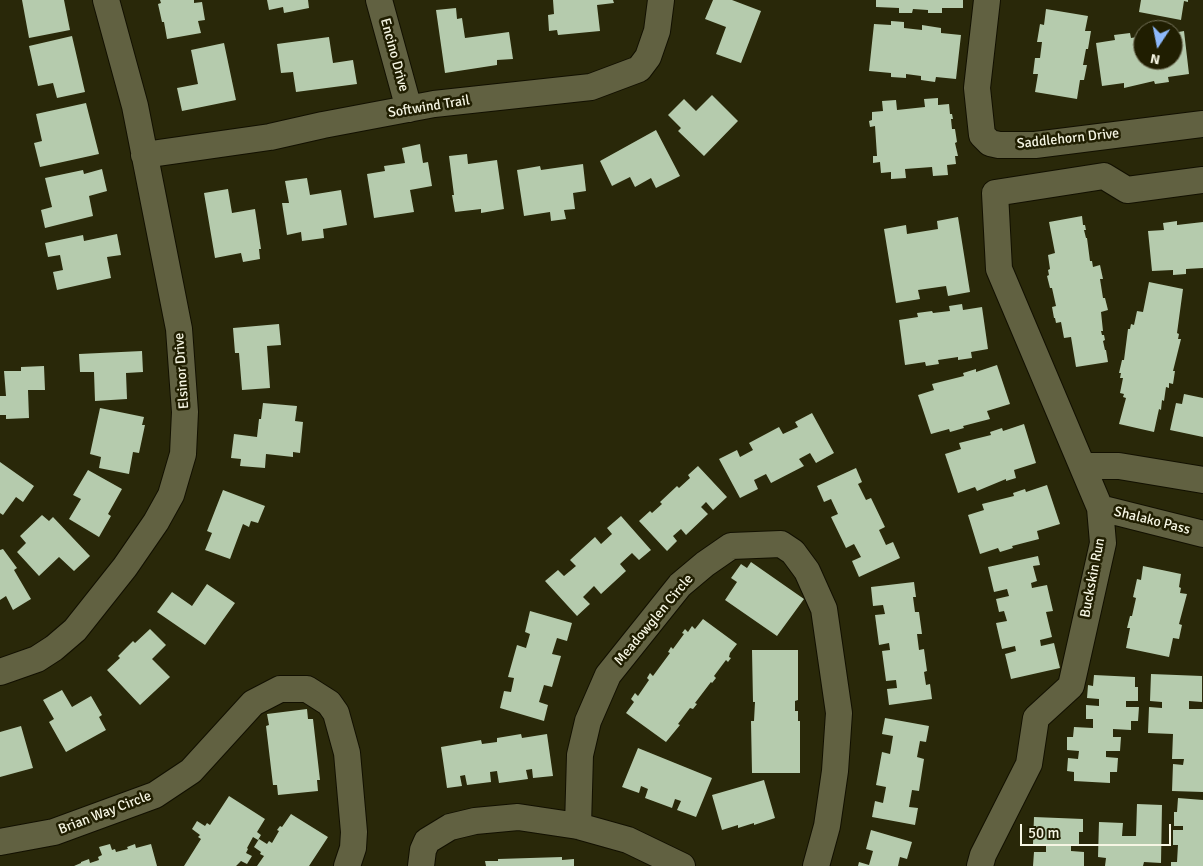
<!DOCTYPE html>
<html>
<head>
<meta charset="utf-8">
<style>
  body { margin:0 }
  #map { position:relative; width:1203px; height:866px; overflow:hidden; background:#292809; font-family:Signika,sans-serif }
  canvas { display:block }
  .north { position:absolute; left:1133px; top:20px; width:50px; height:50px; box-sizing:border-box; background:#201e01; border:1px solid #76745c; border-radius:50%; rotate:191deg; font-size:14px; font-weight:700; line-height:20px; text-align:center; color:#f6f6e4 }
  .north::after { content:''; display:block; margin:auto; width:18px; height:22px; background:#8db9fc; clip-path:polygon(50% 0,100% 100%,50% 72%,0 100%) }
  .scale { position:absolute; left:1020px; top:824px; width:151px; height:22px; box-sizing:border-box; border:2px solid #f6f6e4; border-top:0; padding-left:6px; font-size:15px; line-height:18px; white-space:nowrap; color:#f6f6e4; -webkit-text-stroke:4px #201e01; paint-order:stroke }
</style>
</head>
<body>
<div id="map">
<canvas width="1203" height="866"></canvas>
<div class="north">N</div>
<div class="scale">50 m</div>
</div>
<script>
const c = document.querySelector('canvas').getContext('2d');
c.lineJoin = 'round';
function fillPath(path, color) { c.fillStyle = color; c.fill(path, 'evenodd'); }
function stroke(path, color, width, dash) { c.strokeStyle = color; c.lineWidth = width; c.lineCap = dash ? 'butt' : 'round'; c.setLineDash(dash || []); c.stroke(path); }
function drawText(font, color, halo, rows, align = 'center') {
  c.font = font + ' Signika,sans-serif'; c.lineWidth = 5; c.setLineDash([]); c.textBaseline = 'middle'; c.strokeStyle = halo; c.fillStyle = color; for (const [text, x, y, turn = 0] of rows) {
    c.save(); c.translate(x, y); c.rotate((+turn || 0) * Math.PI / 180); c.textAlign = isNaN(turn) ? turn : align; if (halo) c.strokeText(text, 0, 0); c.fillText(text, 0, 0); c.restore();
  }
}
const building = new Path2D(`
  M22,0H64L70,30L29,38Z
  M160,0H194V3L202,2L205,20L198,21L201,33L167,39L164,22H162L158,4L161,3Z
  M267,0H308L309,8L284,13L283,7L269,10Z
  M553,0H613L614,3L597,5L600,31L558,35L557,30L549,31L548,15L554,14Z
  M713,0H732L761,11L741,63L716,54L726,27L705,19Z
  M876,0H963V8H942V13H928V10L913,9L912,13H899V8L876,7Z
  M1141,0H1188V2L1184,1L1181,20L1139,12Z
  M456,8L457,19L462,18L465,38L509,32L513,59L497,60V65L445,73L436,10Z
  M1046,9L1088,16L1085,31H1091L1088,49H1086L1083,65H1087L1084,80H1080L1077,99L1035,92L1038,74H1033L1035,58H1040L1042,42H1037L1040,24L1044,25Z
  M891,21L904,22V28L922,30V25L941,28V33L961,35L956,79L936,77L935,82L921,80V76L906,74V78L891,77V73L869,71L874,24L891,25Z
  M1184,31L1189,74L1168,77L1169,82L1155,84L1154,81L1124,88V83L1102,86L1096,43L1115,40L1114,35L1130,33L1131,38L1143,36V60H1173V33Z
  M72,36L85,92L57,98L53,83L38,86L29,46Z
  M329,37L333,63L353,60L357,84L296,92L293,72L281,73L277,44Z
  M224,43L236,100L182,111L177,88L198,84L191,50Z
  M712,95L738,121L704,156L678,131L681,128L668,115L684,99L696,111Z
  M938,98V105L949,104L950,114H952L953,119H951L952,129H955L957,142L955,143L958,156H955L956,164L947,165L948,175L933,176L932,167L905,169L906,178L891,179V172L881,173L880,162L873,163V156H877L875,126L870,127L869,121L872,120V112L883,111L882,101L896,100L897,110L925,107L924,99Z
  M86,103L99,154L40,167L34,143L42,141L36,114Z
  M656,130L680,176L656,188L651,178L635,187L630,177L612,186L600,161Z
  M420,144L423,163L428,162L432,186L410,190L414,212L374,218L367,174L385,171L384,166L405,163L402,148Z
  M467,154L468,164L497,160L504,209L481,213V209L455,212L452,195H454L449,156Z
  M583,164L586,191L573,193L575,209L564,210L566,219L551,221L550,212L524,216L517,170L540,166L541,170Z
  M102,169L107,191L89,196L93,216L45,228L41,210L52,207L45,178L83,170L84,174Z
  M307,178L310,195L341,190L347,225L323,229L324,238L302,241L301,232L287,235L282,203H289L285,181Z
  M228,189L232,213L255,209L261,249H259L260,259L243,262L241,253L215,258L204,193Z
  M1082,216L1083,225H1085L1086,230H1084L1086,238H1087L1090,261H1092L1093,267L1100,265L1103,279H1100L1103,298H1105L1108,310L1101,312L1103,331H1101L1102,335H1104L1105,340L1103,341L1105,350H1106L1108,362L1076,367L1071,337L1064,338L1061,322L1056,323L1055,318H1054L1052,307L1056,306L1052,288H1050L1047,276L1049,275L1048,270L1050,269L1048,255L1055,253L1049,222Z
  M958,217L970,292L948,296L946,286L918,290L920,299L896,303L884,229L906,225L907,234L938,229L937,221Z
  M1177,221V225L1203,222V268L1186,269V274L1173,275V270L1152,271L1148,231L1164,230L1163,223Z
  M117,234L121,255L107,257L111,278L57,290L53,272L63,270L60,255L48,257L45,243L83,235L84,241Z
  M1149,282L1183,289L1177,333L1179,334L1178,339H1181L1173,371H1175L1173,384L1169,383V388L1166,387L1164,401L1162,400L1161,410L1159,409L1154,432L1119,424L1126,398L1123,397L1124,394L1120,393L1123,378H1120L1121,373H1119L1122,360H1124L1128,329H1130L1131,324L1134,325L1137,311L1143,312Z
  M962,304L963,310L982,307L988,349L971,352L972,358L958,360V357L938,360L939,364L926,366L925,362L905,365L899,320L918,317L917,313L932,311L933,313L950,311L949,306Z
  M279,324L281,345L267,346L270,388L242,390L239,353H235L233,328Z
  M142,351L143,372L126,373L127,399L95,401L94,372H80L79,354Z
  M997,365L1010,404L987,411L990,419L963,426L964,428L950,432L949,429L931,434L918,395L934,390L932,384L964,376L963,373L976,369V372Z
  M44,366L45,390H28L29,418L6,419V415H0V396H6L4,371H21V367Z
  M1184,394L1203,398V437L1170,430L1176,403L1182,404Z
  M263,403L297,406L295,421L303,422L300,453L293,452V457L266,454L265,468L240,466L241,459L231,458L234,434L257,437L259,419H261Z
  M100,408L144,417L142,425H145L139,453L133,452L129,474L99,468L101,457L90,454Z
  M812,413L834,453L816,463L810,453L799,459L804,466L771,483L766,474L754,480L758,489L740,498L719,459L737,450L740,457L753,450L749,443L779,427L783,434L798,427L795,422Z
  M1024,424L1036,463L1014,470L1016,478L1006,481V479L977,491L975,487L958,493L945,454L961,449L959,443L991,435L990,432L1002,428L1003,431Z
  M0,462L34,486L23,502L16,497L3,515L0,513Z
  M698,466L727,497L713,510L706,502L701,507L708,514L686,535L681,529L673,536L677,541L667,551L639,521L650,511L652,513L662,504L660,502L677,486L679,488L690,478L688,475Z
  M856,468L862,482L858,484L866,500L871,498L885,527L879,530L886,545L893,542L900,558L859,577L852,561L861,557L854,544L846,548L831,517L838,514L831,499L824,502L817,486Z
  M88,470L122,489L108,514L111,516L99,537L69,519L81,499L73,495Z
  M1047,485L1060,524L1037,531L1039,539L1012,546L1013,548L1000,552L998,548L980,554L968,515L984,510L982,504L1014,496L1013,493L1025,489L1026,492Z
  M223,490L265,506L258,523L251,521L249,527L243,524L230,559L205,550L212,533L207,531Z
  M42,515L49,521L53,517L90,556L74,571L59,557L39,576L17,552L26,543L20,536Z
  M621,516L651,550L639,560L632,553L620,564L626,571L601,594L594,586L583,597L590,604L577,616L545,581L558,570L564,576L576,566L570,560L595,537L601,544L612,534L607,528Z
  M3,549L17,568L14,570L31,599L13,610L6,596L0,600V550Z
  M1038,556L1040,565L1033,566L1037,581L1031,583L1032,588L1047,585L1053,611L1046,612L1052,637L1040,640L1041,646L1054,643L1060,668L1011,679L1005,654L1016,651L1015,646L1002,649L996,623L1007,621L1004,611L999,612L996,599L1009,596L1007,589L994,592L988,567Z
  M751,562L804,599L777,636L725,600L737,582L731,578L741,564L747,568Z
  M1143,566L1181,574L1179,587L1181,588L1180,593L1187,594L1179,624L1182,625L1179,639L1173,638L1169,657L1126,648L1130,628H1127L1130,616H1132L1136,598L1133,597L1137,579L1141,580Z
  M914,582L916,597H913L915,612H919L922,634H917L919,650L924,649L927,671L924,672L926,685L930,684L932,699L889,705L887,689L897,688L896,680L886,681L882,651L890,650L889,643L879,645L875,615L885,614L883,605L873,606L871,587Z
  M207,584L235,603L205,645L157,612L172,592L192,606Z
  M530,611L572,623L567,641L557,638L552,654L561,656L552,687L544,685L539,702L548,705L544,721L500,708L504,691L511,692L514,678L508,677L517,645L526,648L530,634L525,632Z
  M703,619L737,644L730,653L729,657L731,658L728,662L726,660L714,676L716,678L712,683L711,682L695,703L697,704L693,709L690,708L678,724L680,725L666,742L626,713L634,702L631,699L635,693L638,696L649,680L647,678L650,673L653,676L670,653L668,652L671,647L673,649L684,634L682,633L685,629L688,632L692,626L695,629Z
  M150,629L166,645L152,659L170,677L140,705L107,670L120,658L118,656L133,641L135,643Z
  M752,650H798V700L795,701V711H798V721H800V773H752L751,721H754L755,702H753Z
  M1151,674L1202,676V702L1189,701V709H1203V792L1172,791L1173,764L1183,765L1184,759H1172L1173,734L1148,733L1149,707L1162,708V702L1150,701Z
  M1094,675L1135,677V687H1138V701H1126V707H1139L1138,721H1131V730L1113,729V737H1121L1120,751H1106V757L1118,758L1117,772H1110V783L1074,781V772L1067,771L1068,758L1078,759L1079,751L1067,750V737H1073L1074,727L1093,728V719H1086V705L1099,706V699L1087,698L1088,685L1093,686Z
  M62,690L72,707L91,696L102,715L99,717L106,730L66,752L49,722L54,719L43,700Z
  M307,709L308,719H313L320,780H317L318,791L278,795L277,785H273L266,726L269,725L267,714Z
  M885,718L929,726L926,742L920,741L917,757L924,759L919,791L912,790L909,807L918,808L915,825L872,817L875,801L883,803L886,787L876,785L882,752L890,754L893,736L882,734Z
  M21,726L33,768L0,777V732Z
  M521,734L522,738L547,734L553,776L533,778L532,769L526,770L528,779L499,783L497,771L490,772L491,782L467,785L465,775L460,776L462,786L447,788L441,747L481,740L482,744L497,742V738Z
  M638,748L712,778L696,817L677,810L681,801L675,799L672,808L645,798L648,789L641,786L639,793L622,787Z
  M764,780L775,818L754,825V823L738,828V825L722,830L712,795Z
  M229,796L265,819L257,832L261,835L258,840L253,837L247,848L248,849L246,853L252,856L247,864L241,861L236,866H184L201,839L198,837L200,835L192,829L197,821L205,826L207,823L210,825Z
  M1178,798L1203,800V866H1171V862H1177L1178,845H1173V830H1183V826H1174V812H1177Z
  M1137,804L1162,805L1161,863L1144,862L1143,866H1105L1106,858L1098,857L1099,822L1123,823L1122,836H1136Z
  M291,814L328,837L309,866H257L264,856L260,854L261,852L254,847L259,839L267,844L269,841L272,843L279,831L277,830L280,826L282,827Z
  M1034,817L1083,819V832H1079V845L1071,844V851L1084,852V866H1033L1034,852H1046V844H1033Z
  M871,830L912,842L907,859L900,857L898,866H858L859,862L869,865L873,851L866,849Z
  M110,844L112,850L115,849L116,852L128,849L127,847L135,844L136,848L151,844L157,866H74L81,863V862L89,859L90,863L99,860L98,857L102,855L99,847Z
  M562,857V860L574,859V866H486L485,861H498V859Z`);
const minor = new Path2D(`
  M379,0L409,109
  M987,0L977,88L982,135L990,143L999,145H1035L1203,124
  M144,155L270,137L323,125L434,104L591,87L639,69L648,57L657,31L661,0
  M1083,466H1119L1203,480
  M1100,508L1203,534
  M0,672L37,659L54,648L75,630L125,567L156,522L171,495L183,454L185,412L179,329L135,106L106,0
  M578,826L580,755L588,721L608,675L680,585L705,564L731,546L781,544L793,552L807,571L824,609L839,713L835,771L827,826L816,866
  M0,842L54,832L155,795L191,771L253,703L280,689H307L329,703L336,713L347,753L354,832L353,848L347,866
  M421,866L423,850L427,841L450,827L475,821L518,817L578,826L628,840L682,866
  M980,866L983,855L1029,764L1036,718L1071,686L1103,543L1100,508L999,269L995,193L1104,176L1127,190L1203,180`);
const streetNames = [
  ["Encino Drive",394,55,75],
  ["Softwind Trail",429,107,-9],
  ["Saddlehorn Drive",1068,139,-6],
  ["Elsinor Drive",182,371,-94],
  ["Shalako Pass",1152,521,14],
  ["Buckskin Run",1093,578,-79],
  ["Meadowglen Circle",654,620,-50],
  ["Brian Way Circle",105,813,-21]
];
fillPath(building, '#b5cbad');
stroke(minor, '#121000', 28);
stroke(minor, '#616141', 26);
drawText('14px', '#f6f6e4', '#201e01', streetNames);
</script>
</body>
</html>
